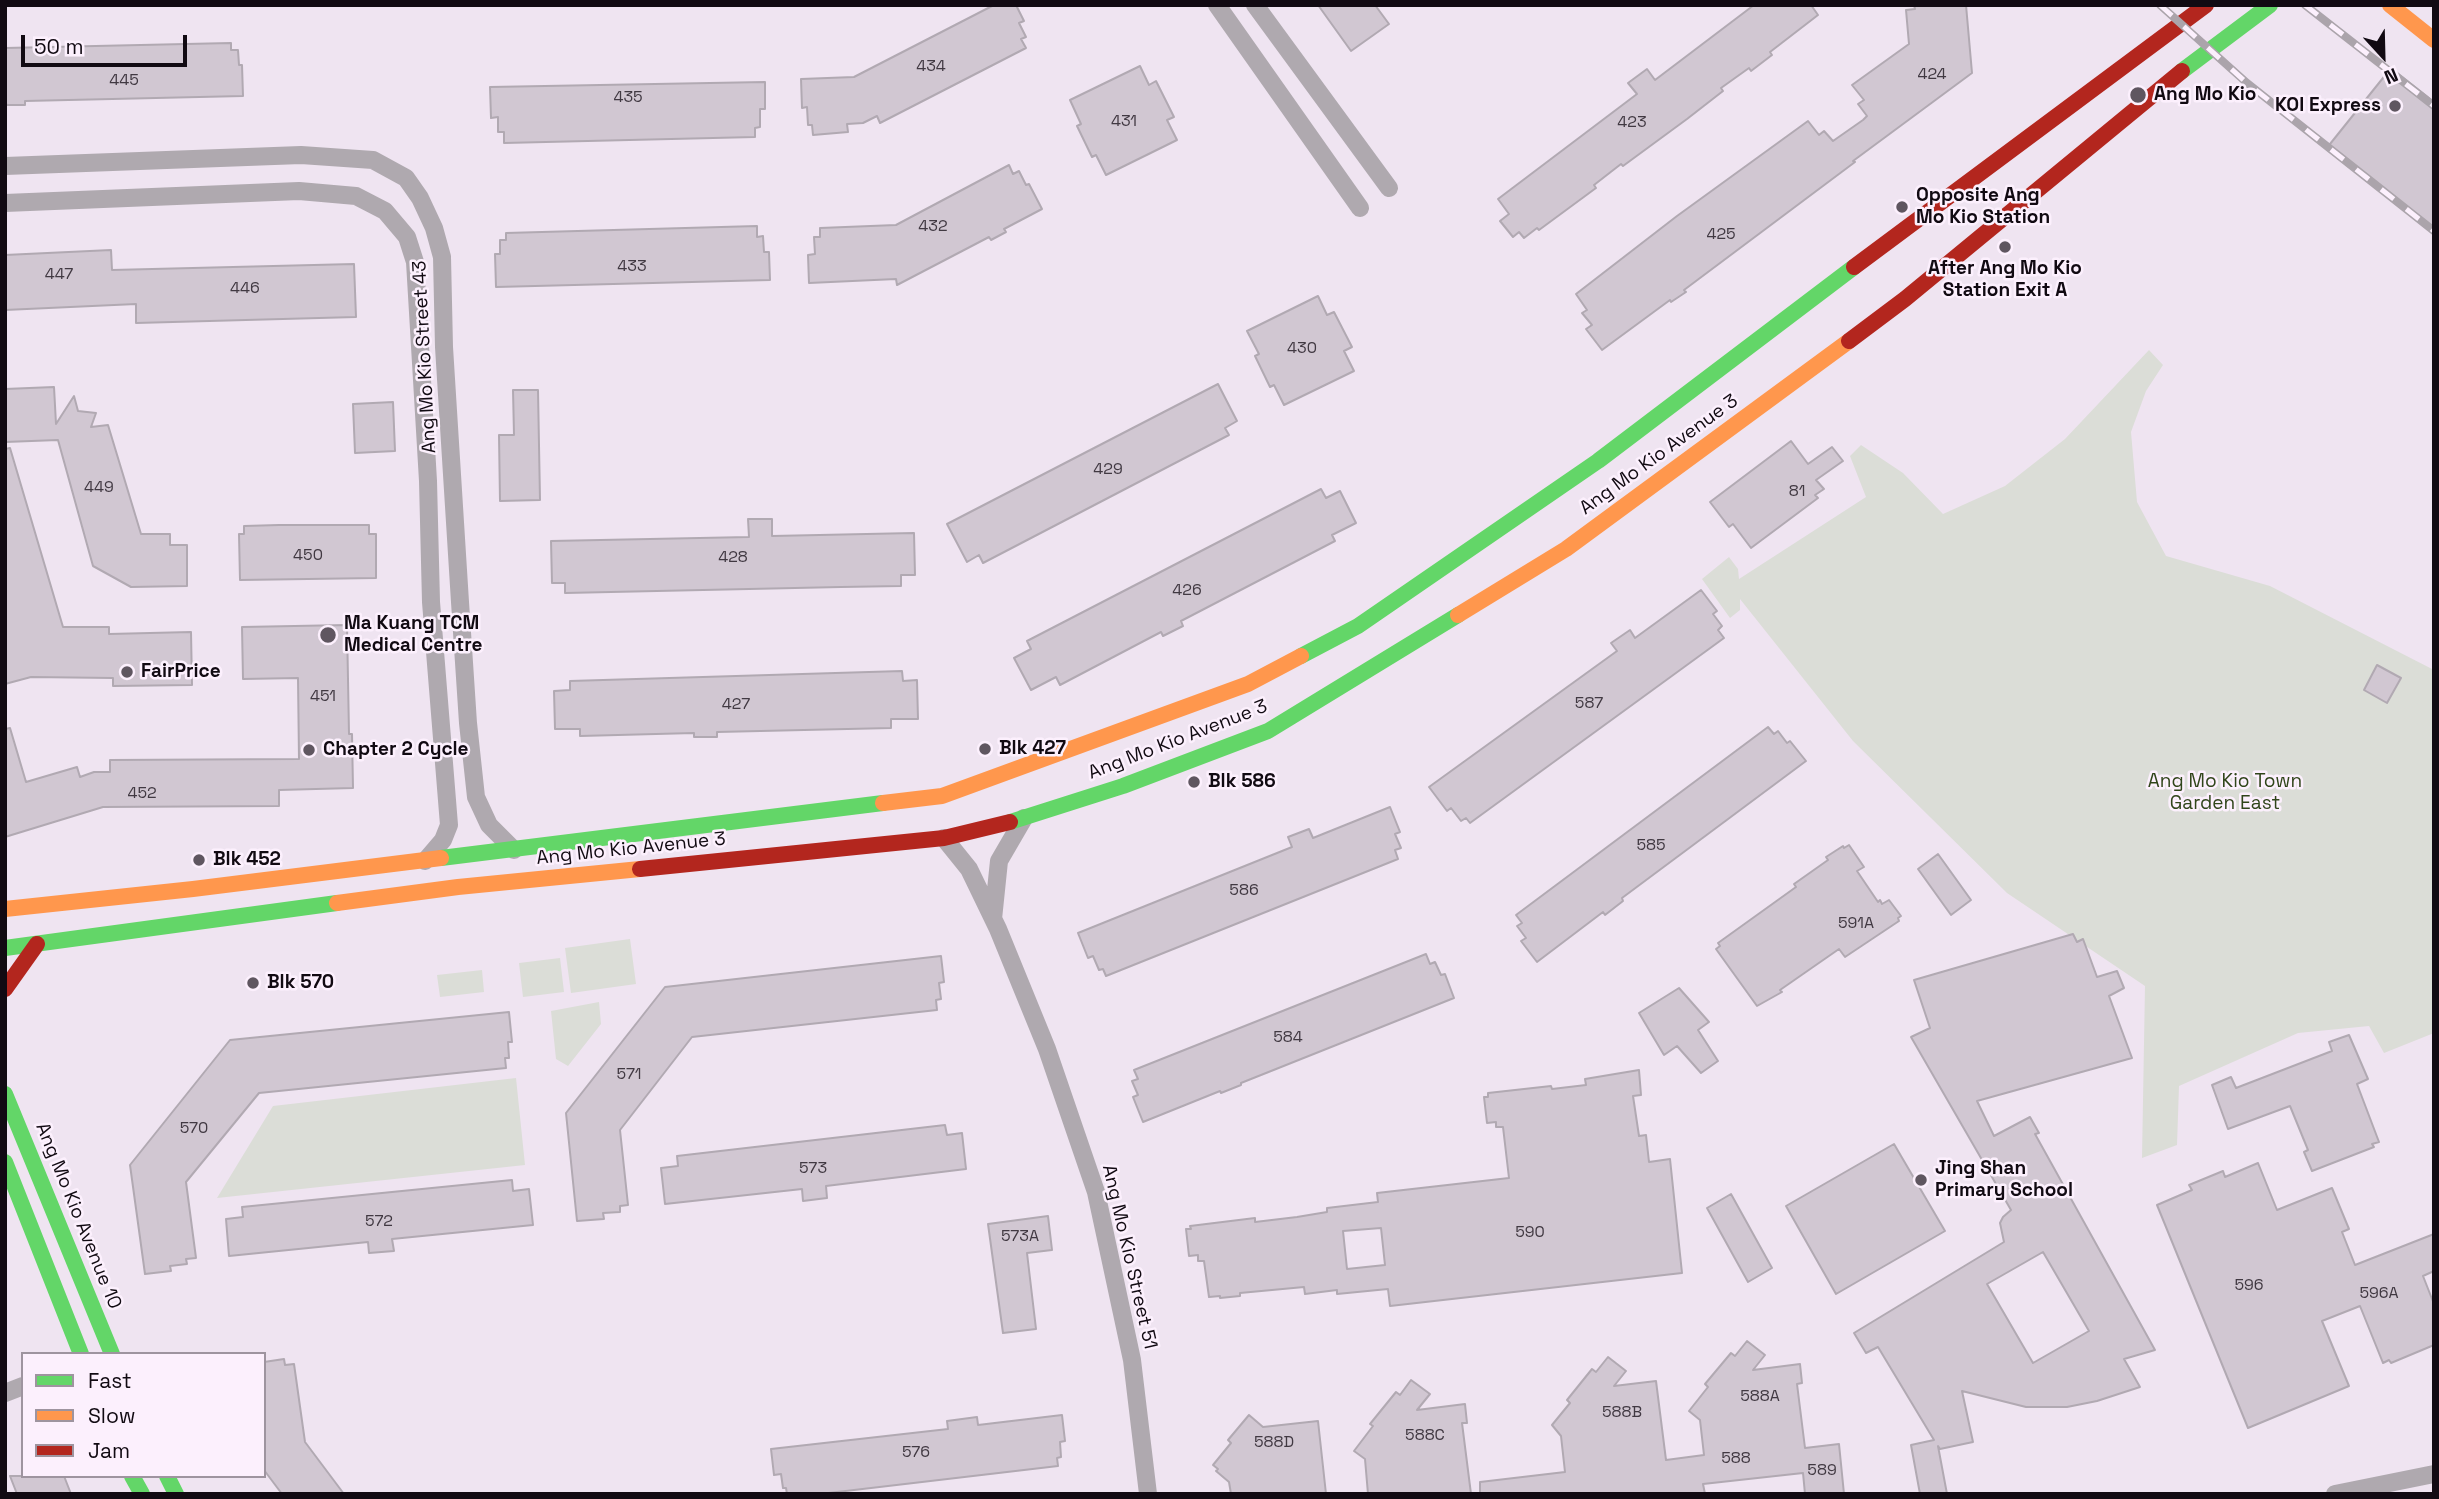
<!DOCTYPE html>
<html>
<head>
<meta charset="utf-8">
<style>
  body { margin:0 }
  #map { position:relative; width:2439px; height:1499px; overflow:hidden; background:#efe4f1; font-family:"Space Grotesk",sans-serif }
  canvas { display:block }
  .frame { position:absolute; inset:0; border:7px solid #110a12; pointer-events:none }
  .legend { position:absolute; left:21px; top:1352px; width:245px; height:126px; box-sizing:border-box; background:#fcf0fd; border:2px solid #9e949f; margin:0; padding:9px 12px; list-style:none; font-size:21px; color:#110a12 }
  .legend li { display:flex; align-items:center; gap:14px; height:35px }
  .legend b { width:35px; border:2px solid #9e949f }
  .north { position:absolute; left:2348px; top:21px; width:70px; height:70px; -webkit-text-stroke:5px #fcf0fd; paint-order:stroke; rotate:158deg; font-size:19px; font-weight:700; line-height:28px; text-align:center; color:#110a12 }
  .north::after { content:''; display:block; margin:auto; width:24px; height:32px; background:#110a12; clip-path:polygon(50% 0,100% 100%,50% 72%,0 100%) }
  .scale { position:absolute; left:21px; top:35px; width:166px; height:32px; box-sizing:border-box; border:4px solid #110a12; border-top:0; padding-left:9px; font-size:21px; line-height:24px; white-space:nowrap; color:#110a12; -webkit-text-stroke:5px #fcf0fd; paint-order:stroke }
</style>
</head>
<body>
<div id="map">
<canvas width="2439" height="1499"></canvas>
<div class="frame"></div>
<ul class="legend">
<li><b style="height:9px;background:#63d668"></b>Fast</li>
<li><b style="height:9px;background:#ff974d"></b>Slow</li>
<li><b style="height:9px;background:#b3261e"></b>Jam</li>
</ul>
<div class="north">N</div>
<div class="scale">50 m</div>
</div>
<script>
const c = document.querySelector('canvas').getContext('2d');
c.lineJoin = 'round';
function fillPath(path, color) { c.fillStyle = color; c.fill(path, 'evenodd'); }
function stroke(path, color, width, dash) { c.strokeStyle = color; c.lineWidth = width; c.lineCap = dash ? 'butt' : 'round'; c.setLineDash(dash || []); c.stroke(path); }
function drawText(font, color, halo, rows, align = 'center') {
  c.font = font + ' "Space Grotesk",sans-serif'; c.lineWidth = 5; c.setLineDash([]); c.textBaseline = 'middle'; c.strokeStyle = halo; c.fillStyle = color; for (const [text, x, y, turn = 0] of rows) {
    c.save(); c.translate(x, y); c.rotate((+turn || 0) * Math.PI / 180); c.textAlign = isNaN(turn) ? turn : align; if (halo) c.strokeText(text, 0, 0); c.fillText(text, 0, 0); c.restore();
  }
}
const green = new Path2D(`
  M2149,350L2163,365L2146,391L2131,432L2137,502L2166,556L2270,586L2434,670V1033L2384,1053L2369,1026L2298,1033L2179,1086L2177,1145L2142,1158L2145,986L2007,893L1853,741L1740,599V610L1730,618L1702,579L1729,557L1738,569L1739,579L1866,497L1850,456L1861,445L1903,473L1943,514L2005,486L2065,439Z
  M630,939L636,984L571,993L565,948Z
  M560,958L564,992L523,997L519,963Z
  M482,970L484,992L440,997L437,975Z
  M599,1002L601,1024L568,1066L556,1059L551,1011Z
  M516,1078L525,1165L217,1198L273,1106Z`);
const building = new Path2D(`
  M994,5H1016L1024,21L1019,23L1026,37L1021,39L1026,48L880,123L877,116L863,123L847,124L848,132L813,135L812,125H808L807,107L802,108L801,79L854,77Z
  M1318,5H1375L1389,24L1351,51Z
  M1754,5H1811L1818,15L1770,52L1772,55L1751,71L1749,68L1721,88L1723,91L1687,119L1623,166L1621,164L1594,185L1596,188L1539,230L1537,228L1524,238L1519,232L1513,237L1500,221L1509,214L1498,199L1637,94L1628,83L1647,69L1655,80Z
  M1914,5H1966L1972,73L1853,161L1855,162L1684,290L1686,292L1671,302L1670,300L1602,350L1586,329L1592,325L1582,313L1587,310L1576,294L1677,216L1808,121L1819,135L1824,131L1833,141L1863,120L1867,116L1858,104L1864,100L1852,85L1909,44L1906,10L1915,9Z
  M231,43V50H238L239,65H242L243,96L25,101V105H7L5,102V48Z
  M1140,66L1149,85L1156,81L1174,117L1167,120L1177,140L1106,175L1096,155L1092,157L1077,126L1081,124L1070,100Z
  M2391,68L2434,102V233L2326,149Z
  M765,82V109H760V127L755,128V137L504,143V132H498V117L491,118L490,87Z
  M1009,165L1013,174L1019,171L1026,185L1029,184L1042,209L1004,229L1006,232L991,240L989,237L897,285L896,279L809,283L808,255L815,254L814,237H820V228L896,225Z
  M757,226V237L763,236L764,252H769L770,280L496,287L495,254H500V240H506V233Z
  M111,250L112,270L354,264L356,317L136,323V304L5,310V255Z
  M1318,296L1327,315L1334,312L1352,347L1344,351L1354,371L1284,405L1274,385L1270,387L1255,356L1259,354L1247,331Z
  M1218,384L1237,421L1225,428L1229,435L983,563L979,555L967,562L947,524Z
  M54,387L56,424L74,396L78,411L96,413L91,427L108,425L141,534H170V545H187V586L131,587L93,566L58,440L5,442V389Z
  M513,390H538L540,500L500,501L499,435H514Z
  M393,402L395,451L355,453L353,404Z
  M1791,441L1808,464L1832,447L1843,461L1816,480L1824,489L1815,495L1818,498L1751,548L1733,524L1729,527L1710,502Z
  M10,448L63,627H109V634L191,632L192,685L113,686V678L31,677L5,684V449Z
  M1321,489L1326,498L1340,491L1356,523L1332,535L1335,541L1181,621L1183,626L1163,636L1161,632L1060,685L1056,677L1031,690L1014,658L1031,649L1027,641Z
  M748,519H772V536L914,533L915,575H901V586L841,587L565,593V583H552L551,541L749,537Z
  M279,525H369V534H376V578L240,580L239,534H244V526Z
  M1701,590L1717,611L1713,614L1722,626L1718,630L1724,638L1470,823L1466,818L1461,821L1451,808L1447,811L1429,787L1617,651L1611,643L1630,630L1635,638Z
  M347,625L349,734H352L353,788L279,790V806L103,807L5,837V729L10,728L26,782L77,767L80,777L94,772H110V760L299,759L298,678L243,679L242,627Z
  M2377,665L2401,678L2387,703L2364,690Z
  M902,671L903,681L917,680L918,719H891V728L717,732V737H694V733L580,736V729H555L554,691L570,690V681Z
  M1768,727L1774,734L1778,731L1787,743L1790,741L1806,761L1622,898L1623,901L1605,915L1603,912L1537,962L1521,941L1526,938L1517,926L1522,923L1516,915Z
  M1390,807L1400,832L1395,834L1401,848L1395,850L1398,859L1106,976L1103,969L1099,970L1093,956L1088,958L1078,933L1292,847L1288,837L1309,829L1313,838Z
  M1849,845L1864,867L1857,871L1878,902L1880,900L1882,904L1889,900L1901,916L1898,918L1899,921L1845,957L1839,949L1780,990L1782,992L1757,1006L1716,949L1720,946L1718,943L1796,887L1794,884L1828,860L1826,857L1843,846L1844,848Z
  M1938,854L1971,900L1951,915L1918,869Z
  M2073,934L2077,942L2083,939L2097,977L2117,971L2124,988L2109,996L2132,1058L1977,1101L1994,1136L2030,1117L2039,1133L2035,1134L2155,1350L2124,1359L2140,1387L2097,1401L2067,1407H2026L1962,1391L1973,1442L1940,1449L1938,1446L1947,1494H1920L1911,1445L1934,1440L1878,1347L1866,1353L1854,1333L2004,1242L2000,1223L2003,1217L2011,1210L1911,1037L1930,1028L1914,980ZM2043,1252L2089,1331L2033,1363L1987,1284Z
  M1426,954L1430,964L1435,962L1441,975L1445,974L1454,998L1241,1083V1085L1221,1093L1220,1091L1143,1122L1133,1097L1138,1095L1132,1081L1138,1079L1134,1070Z
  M941,956L944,982L939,983L941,999L936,1000L937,1010L692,1037L620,1130L628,1205L620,1206V1212L603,1213L604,1219L577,1221L566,1113L665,987Z
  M1679,988L1709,1022L1698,1030L1718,1061L1701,1073L1677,1046L1664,1055L1639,1013Z
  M509,1012L512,1042H508L509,1058H505L506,1068L259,1093L186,1182L196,1258L186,1259L187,1264L170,1266L171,1271L145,1274L130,1165L230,1040Z
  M2349,1035L2368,1079L2357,1084L2379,1142L2372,1144L2374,1147L2312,1171L2304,1152L2308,1150L2290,1106L2228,1129L2212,1085L2231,1077L2236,1088L2332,1051L2329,1042Z
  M1639,1070L1641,1095L1633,1096L1639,1136L1646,1135L1649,1162L1670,1159L1682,1273L1390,1306L1388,1289L1337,1294V1290L1305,1294L1304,1287L1240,1293V1296L1220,1298V1296L1209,1297L1204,1261H1198V1255L1189,1256L1186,1229H1191L1190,1226L1255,1218V1222L1297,1217L1327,1212V1208L1378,1202L1377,1193L1509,1178L1503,1127H1496V1122L1487,1123L1484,1097H1488V1093L1551,1086L1552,1089L1586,1085L1585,1079ZM1381,1228L1385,1265L1347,1269L1343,1231Z
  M945,1125L947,1135L962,1133L966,1169L826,1186L827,1198L803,1201L802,1189L665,1204L661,1168L678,1166L677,1156Z
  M1894,1144L1945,1231L1836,1294L1786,1206Z
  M2258,1163L2277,1210L2332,1188L2349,1229L2342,1232L2355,1265L2434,1234V1271L2423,1276L2434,1304V1345L2391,1363L2389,1360L2383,1363L2360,1306L2322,1321L2349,1386L2248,1428L2157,1205L2192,1190L2189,1185L2223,1171L2225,1177Z
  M512,1180L513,1191L529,1189L533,1225L392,1239L394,1251L369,1253L368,1242L229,1256L226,1219L243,1217L242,1207Z
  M1731,1194L1772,1268L1748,1282L1707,1208Z
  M1048,1216L1052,1250L1027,1253L1036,1329L1003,1333L988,1224Z
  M1747,1341L1765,1355L1753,1370L1800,1364L1802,1383L1797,1384L1805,1448L1839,1444L1844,1494H1805L1803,1473L1703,1484L1705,1494H1480V1482L1565,1472L1561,1436L1552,1425L1570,1403L1567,1400L1592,1369L1596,1372L1608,1357L1626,1371L1614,1386L1656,1381L1666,1460L1704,1455L1700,1420L1689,1411L1708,1387L1705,1384L1731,1353L1735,1356Z
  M284,1359L285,1365L294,1364L305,1442L344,1494H282L264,1470V1362Z
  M1411,1380L1430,1394L1417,1410L1465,1404L1467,1423H1462L1471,1494H1368L1365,1459L1354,1451L1373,1426L1370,1424L1396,1392L1400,1395Z
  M1062,1415L1065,1441L1060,1442L1061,1457L1057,1458L1058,1466L820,1494H787L786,1488H783L781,1474L774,1475L771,1449L948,1429L947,1421L977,1417L978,1425Z
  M1249,1415L1263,1427L1318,1421L1326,1494H1231L1229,1482L1216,1471L1218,1469L1213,1465L1231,1443L1228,1440Z
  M10,1476H64L71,1494H17Z`);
const street = new Path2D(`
  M1217,5L1360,208
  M1255,5L1389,188
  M5,166L301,155L373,160L406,178L420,198L434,228L442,257L444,347L460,602L468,723L476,797L489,825L514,850
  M5,203L299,191L356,196L385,211L407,237L415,262L428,481L431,602L449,825L443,840L425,861
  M944,838L969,869L998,929L1047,1049L1096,1192L1132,1360L1148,1494
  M993,919L999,861L1024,818
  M5,1393L23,1386
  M2335,1494L2434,1474`);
const fast = new Path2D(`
  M2182,71L2270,5
  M1301,656L1358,626L1598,461L1854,267
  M1010,822L1123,786L1268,731L1458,615
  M441,858L883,803
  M5,948L337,903
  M5,1094L112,1354
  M5,1162L81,1354
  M132,1476L142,1494
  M167,1476L176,1494`);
const slow = new Path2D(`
  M2390,5L2434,40
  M1458,615L1566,549L1849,341
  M883,803L942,796L1248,684L1301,656
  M337,903L458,887L640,869
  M5,909L193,889L441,858`);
const jam = new Path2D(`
  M1854,267L2206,5
  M1849,341L1905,299L2182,71
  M640,869L944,838L1010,822
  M5,989L37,944`);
const rail = new Path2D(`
  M2160,5L2247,83L2434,231
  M2305,5L2434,106`);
const markers = [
  [2138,95,9,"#5f5660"],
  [2395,106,7,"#5f5660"],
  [1902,207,7,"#5f5660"],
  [2005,247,7,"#5f5660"],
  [328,635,9,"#5f5660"],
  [127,672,7,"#5f5660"],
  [985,749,7,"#5f5660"],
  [309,750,7,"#5f5660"],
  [1194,782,7,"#5f5660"],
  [199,860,7,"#5f5660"],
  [253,983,7,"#5f5660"],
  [1921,1180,7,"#5f5660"]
];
const numberNames = [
  ["434",931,67],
  ["424",1932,75],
  ["445",124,81],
  ["435",628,98],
  ["431",1124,122],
  ["423",1632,123],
  ["432",933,227],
  ["425",1721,235],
  ["433",632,267],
  ["447",59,275],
  ["446",245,289],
  ["430",1302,349],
  ["429",1108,470],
  ["449",99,488],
  ["81",1797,492],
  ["450",308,556],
  ["428",733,558],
  ["426",1187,591],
  ["451",323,697],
  ["587",1589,704],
  ["427",736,705],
  ["452",142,794],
  ["585",1651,846],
  ["586",1244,891],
  ["591A",1856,924],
  ["584",1288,1038],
  ["571",629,1075],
  ["570",194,1129],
  ["573",813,1169],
  ["572",379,1222],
  ["590",1530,1233],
  ["573A",1020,1237],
  ["596",2249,1286],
  ["596A",2379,1294],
  ["588A",1760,1397],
  ["588B",1622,1413],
  ["588C",1425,1436],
  ["588D",1274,1443],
  ["576",916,1453],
  ["588",1736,1459],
  ["589",1822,1471]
];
const poiNames = [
  ["Ang Mo Kio",2154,95],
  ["KOI Express",2381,106,"right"],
  ["Opposite Ang",1916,196],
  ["Mo Kio Station",1916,218],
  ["After Ang Mo Kio",2005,269,"center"],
  ["Station Exit A",2005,291,"center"],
  ["Ma Kuang TCM",344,624],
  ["Medical Centre",344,646],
  ["FairPrice",141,672],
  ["Blk 427",999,749],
  ["Chapter 2 Cycle",323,750],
  ["Blk 586",1208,782],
  ["Blk 452",213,860],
  ["Blk 570",267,983],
  ["Jing Shan",1935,1169],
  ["Primary School",1935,1191]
];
const streetNames = [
  ["Ang Mo Kio Street 43",425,357,-93],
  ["Ang Mo Kio Avenue 3",1659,455,-36],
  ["Ang Mo Kio Avenue 3",1178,740,-21],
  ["Ang Mo Kio Avenue 3",631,849,-6],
  ["Ang Mo Kio Avenue 10",78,1216,68],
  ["Ang Mo Kio Street 51",1129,1257,77]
];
const parkNames = [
  ["Ang Mo Kio Town",2225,782],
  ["Garden East",2225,804]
];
fillPath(green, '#dbddd7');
fillPath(building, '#d1c7d2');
stroke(building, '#b1a9b2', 2);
stroke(street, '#afa9af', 18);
stroke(fast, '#63d668', 16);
stroke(slow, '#ff974d', 16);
stroke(jam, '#b3261e', 16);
stroke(rail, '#aba4ab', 8);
stroke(rail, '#fcf0fd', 5, [16]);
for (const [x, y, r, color] of markers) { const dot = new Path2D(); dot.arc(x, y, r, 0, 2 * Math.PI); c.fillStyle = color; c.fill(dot); stroke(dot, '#fcf0fd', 2.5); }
drawText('16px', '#413942', null, numberNames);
drawText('bold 19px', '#110a12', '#fcf0fd', poiNames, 'left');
drawText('19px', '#110a12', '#fcf0fd', streetNames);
drawText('19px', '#30451a', '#fcf0fd', parkNames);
</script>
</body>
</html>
